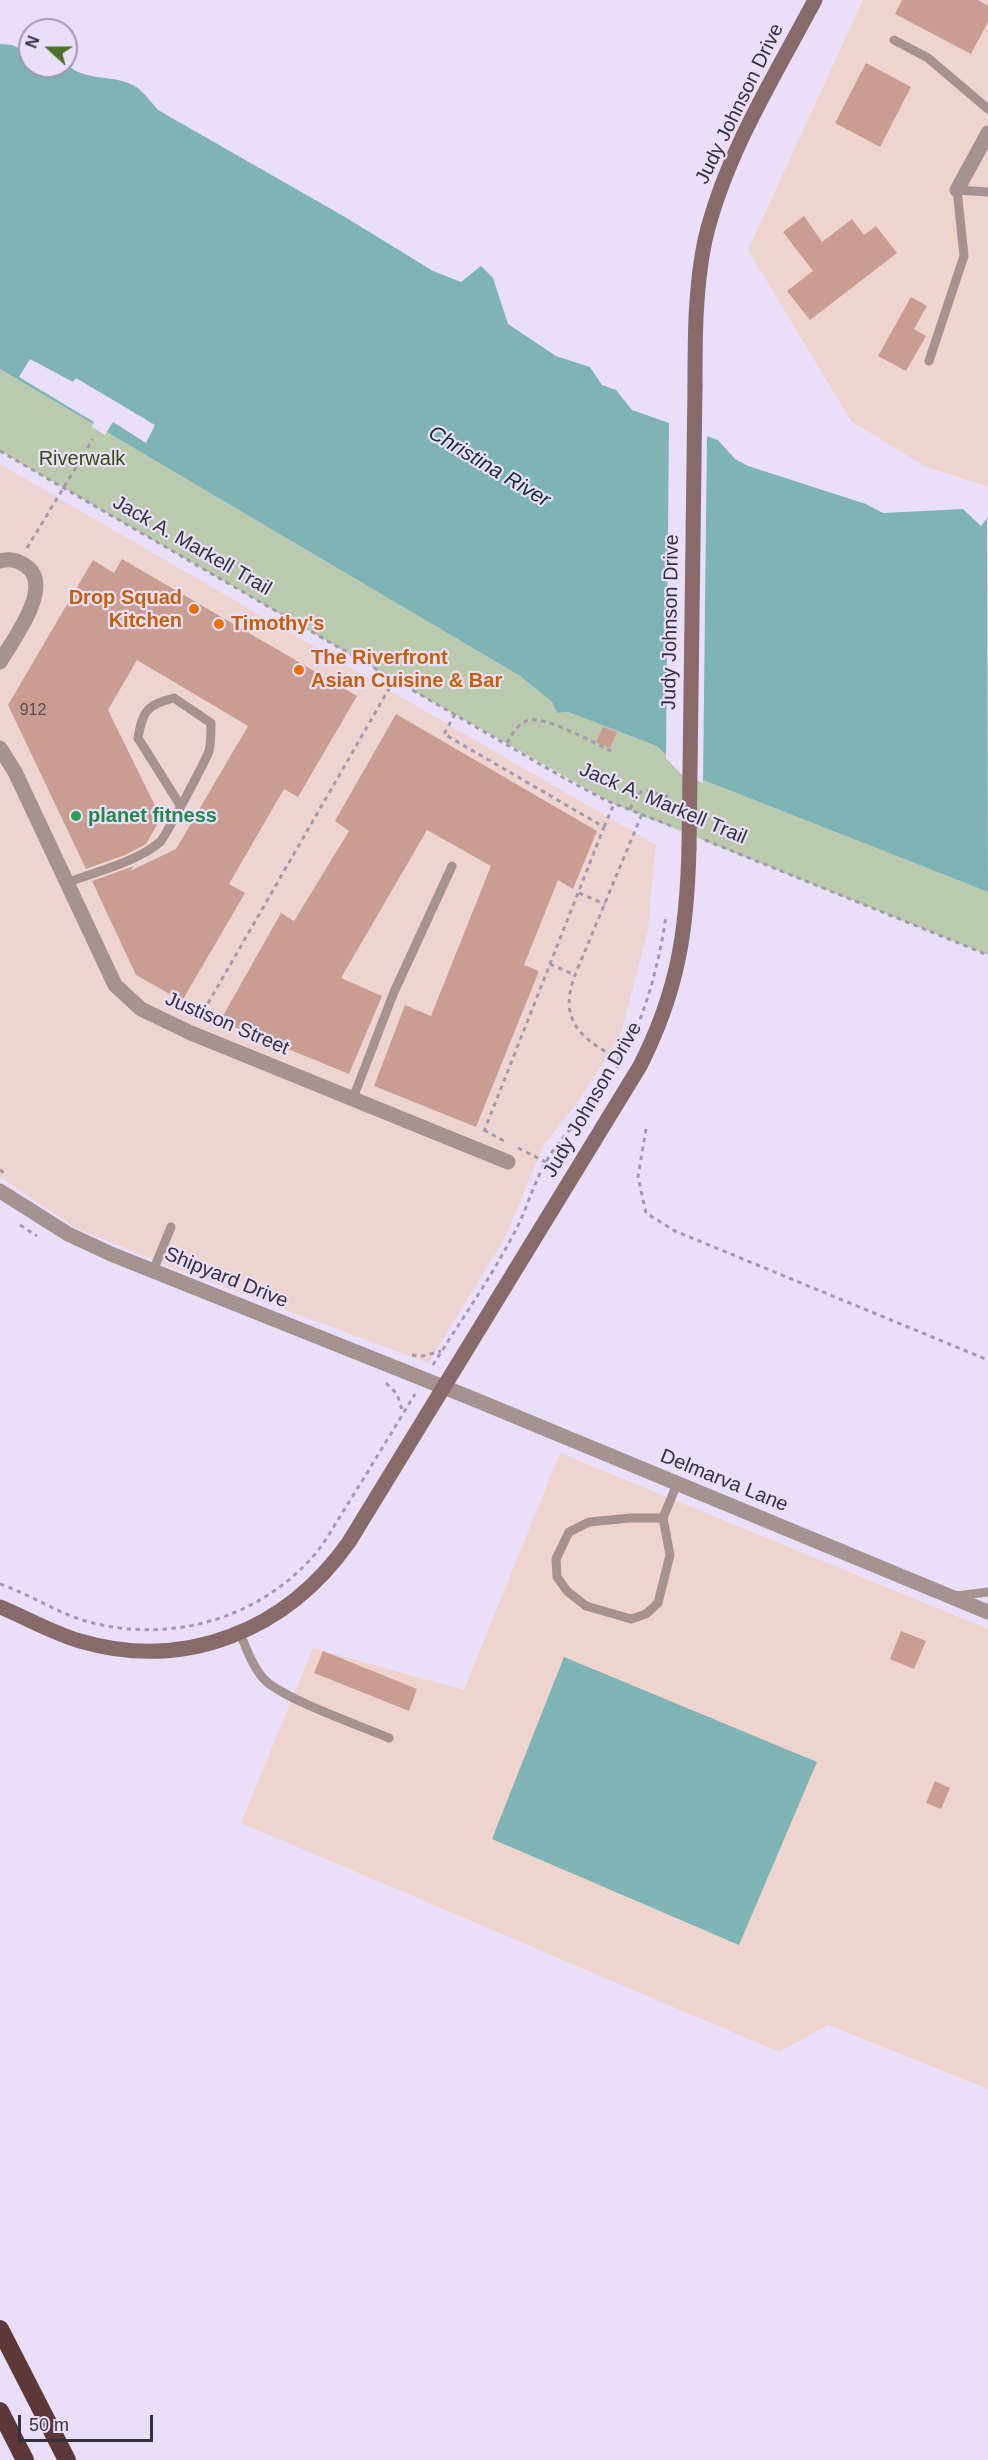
<!DOCTYPE html>
<html>
<head>
<meta charset="utf-8">
<style>
  body { margin:0 }
  #map { position:relative; width:988px; height:2460px; overflow:hidden; background:#eadffa; font-family:Helvetica,sans-serif }
  canvas { display:block }
  .north { position:absolute; left:18px; top:18px; width:60px; height:60px; box-sizing:border-box; background:#eadffa; border:2px solid #a299ae; border-radius:50%; rotate:291deg; font-size:16px; font-weight:700; line-height:24px; text-align:center; color:#35313c }
  .north::after { content:''; display:block; margin:auto; width:21px; height:27px; background:#4e712a; clip-path:polygon(50% 0,100% 100%,50% 72%,0 100%) }
  .scale { position:absolute; left:18px; top:2415px; width:135px; height:27px; box-sizing:border-box; border:3px solid #35313c; border-top:0; padding-left:8px; font-size:18px; line-height:21px; white-space:nowrap; color:#35313c; -webkit-text-stroke:4px #eadffa; paint-order:stroke }
</style>
</head>
<body>
<div id="map">
<canvas width="988" height="2460"></canvas>
<div class="north">N</div>
<div class="scale">50 m</div>
</div>
<script>
const c = document.querySelector('canvas').getContext('2d');
c.lineJoin = 'round';
function fillPath(path, color) { c.fillStyle = color; c.fill(path, 'evenodd'); }
function stroke(path, color, width, dash) { c.strokeStyle = color; c.lineWidth = width; c.lineCap = dash ? 'butt' : 'round'; c.setLineDash(dash || []); c.stroke(path); }
function drawText(font, color, halo, rows, align = 'center') {
  c.font = font + ' Helvetica,sans-serif'; c.lineWidth = 4.5; c.setLineDash([]); c.textBaseline = 'middle'; c.strokeStyle = halo; c.fillStyle = color; for (const [text, x, y, turn = 0] of rows) {
    c.save(); c.translate(x, y); c.rotate((+turn || 0) * Math.PI / 180); c.textAlign = isNaN(turn) ? turn : align; if (halo) c.strokeText(text, 0, 0); c.fillText(text, 0, 0); c.restore();
  }
}
const commercial = new Path2D(`
  M0,464L656,845L648,930L621,1034L580,1099L543,1147L504,1240L428,1363L173,1268L76,1228L0,1177Z`);
const industrial = new Path2D(`
  M863,0H988V487L924,466L851,421L748,250Z
  M560,1453L988,1629V2089L828,2025L779,2052L241,1823L313,1648L464,1690Z`);
const green = new Path2D(`
  M0,369L520,676L552,702L557,713L568,712L649,743L658,747L683,772L988,892V955L614,804L394,680L0,451Z`);
const water = new Path2D(`
  M0,44L12,45L30,53V66H66V63C83,83 117,73 138,88C145,94 152,103 158,110L345,217L433,271L461,282L481,266L493,278L508,324L556,356L590,367L602,385L616,390L632,410L718,440L735,459L748,466L866,504L883,513L963,509L981,526L987,518L988,892L683,772L658,747L649,743L568,712L557,713L552,702L520,676L0,369Z
  M564,1657L817,1762L739,1945L492,1839Z`);
const pier = new Path2D(`
  M30,359L73,382L76,378L155,425L146,443L113,422L105,435L92,427L94,422L19,377Z
  M669,419L707,433L703,783L681,774L666,758Z`);
const building = new Path2D(`
  M902,0H978L988,6V22L971,54L895,14Z
  M866,63L911,87L880,147L835,123Z
  M804,216L822,242L852,219L864,235L876,226L897,253L810,320L787,291L813,271L783,232Z
  M911,297L927,306L914,329L926,336L906,371L878,356Z
  M122,559L357,696L298,797L284,789L229,884L245,893L182,1001L136,975L92,881L134,866L130,871L176,849L248,726L137,660L108,710L161,818L146,844L125,855L86,869L8,705L93,560L114,573Z
  M396,714L597,831L573,889L558,880L524,965L539,971L476,1127L374,1086L405,1005L431,1016L491,866L427,830L341,978L382,996L349,1074L220,1021L281,913L294,921L349,831L335,821Z
  M603,727L617,732L610,748L596,742Z
  M901,1631L926,1641L914,1669L890,1659Z
  M323,1651L417,1689L409,1711L314,1673Z
  M935,1781L950,1788L941,1809L926,1803Z`);
const path = new Path2D(`
  M0,451L564,778L605,800L674,827
  M27,548L93,439
  M455,714L444,734L604,827L483,1134
  M507,743C512,735 517,725 526,721C541,713 594,743 611,751
  M630,809L637,794L646,790L671,798
  M604,827L614,804
  M705,840L988,955
  M579,893L605,904
  M550,964L575,975
  M199,1019L394,680
  M621,1060C583,1040 557,1022 575,975L642,814
  M646,1129L638,1177L646,1213L675,1231L988,1360
  M484,1130L506,1142
  M518,1148L560,1169
  M0,1170L7,1175
  M20,1225L37,1236
  M412,1355L423,1356L441,1351
  M433,1365C459,1323 489,1281 512,1237C526,1213 532,1186 546,1162C561,1135 585,1116 603,1091C639,1039 657,977 666,916
  M386,1383L397,1394L403,1413
  M0,1584C32,1595 60,1615 93,1623C174,1643 261,1618 316,1553C328,1538 336,1522 346,1507C369,1470 392,1432 415,1394`);
const lane = new Path2D(`
  M894,40L928,58L988,109
  M929,361L964,256L957,190L988,192
  M66,883C97,871 135,863 160,842C165,837 206,760 209,751C211,743 211,732 211,723L174,698C147,705 143,710 138,738L180,805
  M353,1098L394,992L452,866
  M153,1271L171,1227
  M663,1518L670,1555L658,1603L646,1614L631,1619L586,1606L567,1591L557,1577L556,1559L569,1532L589,1522L630,1518H663L677,1484
  M956,1596L988,1592
  M240,1633C246,1648 252,1665 263,1678C280,1698 361,1726 389,1738`);
const street = new Path2D(`
  M957,190L988,133
  M0,561C10,558 18,560 26,566C55,586 12,641 0,662
  M0,748L15,772L115,985L141,1009L191,1033L508,1162
  M0,1191L68,1234L111,1254L471,1398L988,1612`);
const secondary = new Path2D(`
  M695,386C695,337 695,288 705,240C725,155 774,77 815,0
  M0,1607C27,1618 52,1633 80,1641C186,1672 287,1630 349,1542L640,1066C678,991 687,931 689,848`);
const highway = new Path2D(`
  M0,2329L67,2460
  M0,2411L25,2460`);
const secondaryBridge = new Path2D(`
  M689,848L695,386`);
const markers = [
  [194,609,6,"#e8710a"],
  [219,624,6,"#e8710a"],
  [299,670,6,"#e8710a"],
  [76,816,6,"#2e9e5b"]
];
const numberNames = [
  ["912",33,711]
];
const streetNames = [
  ["Judy Johnson Drive",740,104,-64],
  ["Jack A. Markell Trail",192,546,30],
  ["Judy Johnson Drive",671,622,-89],
  ["Jack A. Markell Trail",663,804,23],
  ["Justison Street",227,1024,23],
  ["Judy Johnson Drive",593,1100,-60],
  ["Shipyard Drive",226,1278,22],
  ["Delmarva Lane",724,1481,22]
];
const parkNames = [
  ["Riverwalk",82,459]
];
const foodNames = [
  ["Drop Squad",182,598,"right"],
  ["Kitchen",182,621,"right"],
  ["Timothy's",231,624],
  ["The Riverfront",311,658],
  ["Asian Cuisine & Bar",311,681]
];
const leisureNames = [
  ["planet fitness",88,816]
];
const waterNames = [
  ["Christina River",489,467,31]
];
fillPath(commercial, '#eed4d1');
fillPath(industrial, '#eed4cd');
fillPath(green, '#bbc9ad');
fillPath(water, '#7fb4b6');
fillPath(pier, '#eadffa');
fillPath(building, '#ca9d93');
stroke(path, '#a29aae', 3, [4.5, 4.5]);
stroke(lane, '#a79292', 9);
stroke(street, '#a79292', 15);
stroke(secondary, '#886a6b', 15);
stroke(highway, '#5e3739', 18);
stroke(secondaryBridge, '#886a6b', 15);
for (const [x, y, r, color] of markers) { const dot = new Path2D(); dot.arc(x, y, r, 0, 2 * Math.PI); c.fillStyle = color; c.fill(dot); stroke(dot, '#eadffa', 2); }
drawText('16px', '#5a4c52', null, numberNames);
drawText('20px', '#35313c', '#eadffa', streetNames);
drawText('20px', '#354c13', '#eadffa', parkNames);
drawText('bold 20px', '#c56008', '#eadffa', foodNames, 'left');
drawText('bold 20px', '#27864d', '#eadffa', leisureNames, 'left');
drawText('italic 21px', '#122e2f', '#eadffa', waterNames);
</script>
</body>
</html>
